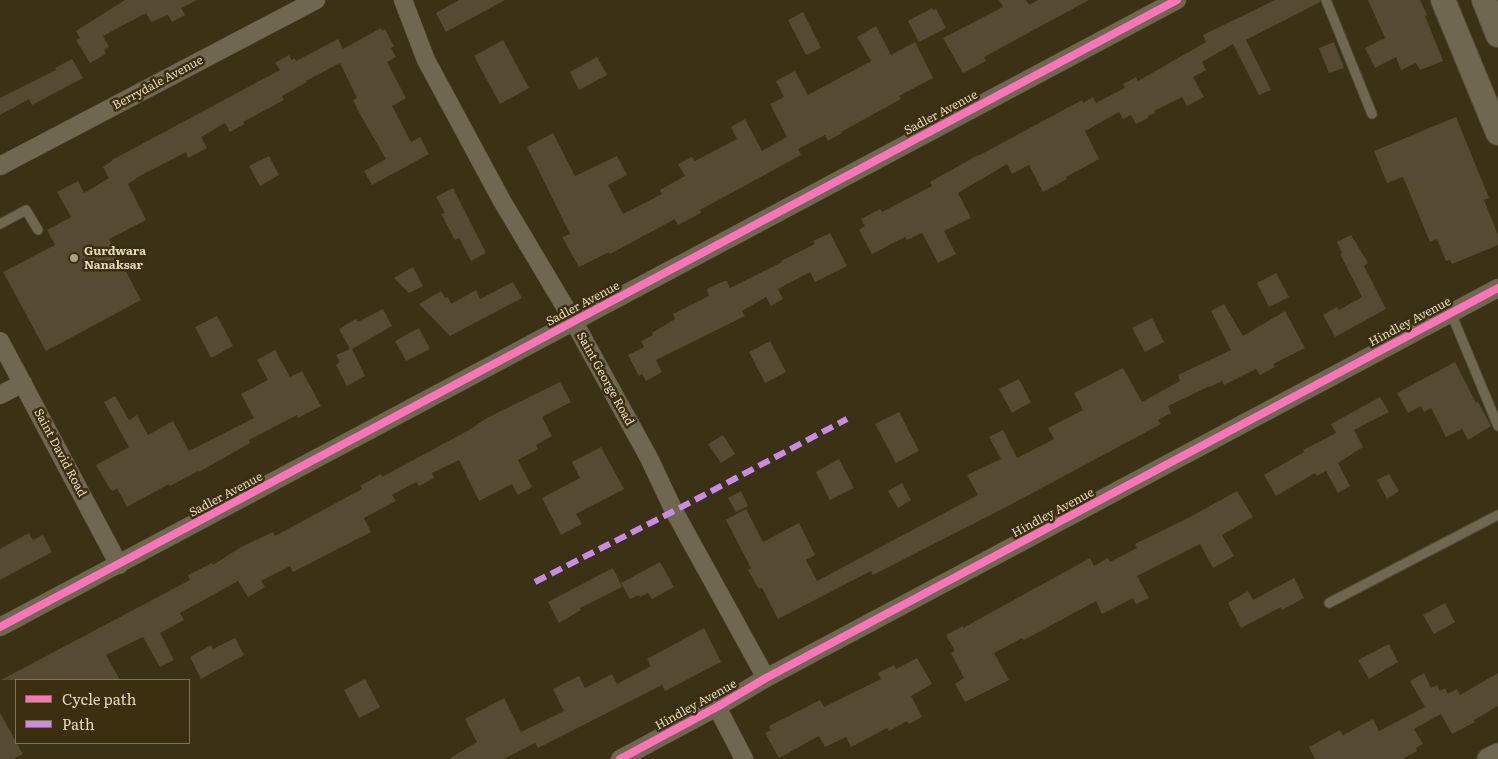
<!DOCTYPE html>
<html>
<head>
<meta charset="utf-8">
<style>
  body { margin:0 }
  #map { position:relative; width:1498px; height:759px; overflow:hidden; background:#3b3115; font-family:Literata,serif }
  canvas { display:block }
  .legend { position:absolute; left:15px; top:679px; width:175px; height:65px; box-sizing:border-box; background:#3c2f0f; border:1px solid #807354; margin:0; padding:6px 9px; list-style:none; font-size:15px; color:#e7dabc }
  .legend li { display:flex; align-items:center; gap:10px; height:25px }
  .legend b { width:25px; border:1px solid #807354 }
</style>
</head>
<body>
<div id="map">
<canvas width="1498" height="759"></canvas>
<ul class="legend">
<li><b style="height:6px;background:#fb73b8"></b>Cycle path</li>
<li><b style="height:6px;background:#ca8be6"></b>Path</li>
</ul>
</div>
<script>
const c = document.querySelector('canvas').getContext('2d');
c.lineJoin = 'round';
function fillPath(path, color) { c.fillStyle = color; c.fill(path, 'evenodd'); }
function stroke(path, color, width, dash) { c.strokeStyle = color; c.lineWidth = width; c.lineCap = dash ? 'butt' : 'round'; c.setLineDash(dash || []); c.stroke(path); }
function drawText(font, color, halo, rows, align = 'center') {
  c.font = font + ' Literata,serif'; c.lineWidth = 5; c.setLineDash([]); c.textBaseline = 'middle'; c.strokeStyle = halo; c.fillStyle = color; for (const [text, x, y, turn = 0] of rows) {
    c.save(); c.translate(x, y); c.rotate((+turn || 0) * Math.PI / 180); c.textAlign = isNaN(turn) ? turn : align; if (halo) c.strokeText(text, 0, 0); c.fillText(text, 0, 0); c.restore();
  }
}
const building = new Path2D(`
  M125,0H197L181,8L185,15L172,22L168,15L151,22L146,13L103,36L109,47L104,50L106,54L90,63L76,40L80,38L76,31Z
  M459,0H505L446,32L436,13Z
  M999,0H1026L1029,5L1038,0H1089L984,57L986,61L963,73L943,38L1003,7Z
  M1275,0H1320V2L1246,40L1271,90L1259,95L1233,44L1202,62L1206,70L1193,77L1204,97L1187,106L1182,97L1154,111L1155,113L1148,116V118L1136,124L1131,115L1123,119L1119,112L1085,131L1099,159L1066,177L1067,179L1043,192L1029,165L1012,174L1007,164L958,193L971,218L944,231L956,254L938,263L922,233L907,240L905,237L872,254L859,230L865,226L861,219L880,209L882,212L932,186L930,182L955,168L978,155V156L1082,100L1083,103L1093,97L1096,103L1125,88L1123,84L1136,77L1138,81L1206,42L1203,35Z
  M1368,0H1420L1427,15L1425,16L1443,61L1420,70L1416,63L1401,70L1396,57L1375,68L1365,48L1385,38Z
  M932,8L933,10L936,9L946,28L919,42L908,21Z
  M803,12L821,48L806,55L788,20Z
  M876,26L891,55L915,42L933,78L899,96L901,99L841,132L842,133L828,141L825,135L798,149L801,155L700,210L701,213L678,225L675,219L610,254L609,252L579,267L562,237L570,234L527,147L553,133L575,176L617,156L627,175L608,185L623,214L662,194L660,190L685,176L678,164L692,157L695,161L737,139L731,127L745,119L762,151L787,137L770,104L784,97L776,81L795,71L808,95L871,61L857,37Z
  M381,28L382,31L385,29L394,46L391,48L396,57L387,62L406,98L392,106L411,142L420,137L429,154L372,185L364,171L386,159L361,116L353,100L357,98L340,63L306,81L307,82L282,96L284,100L243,122L244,124L230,132L225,123L201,137L207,148L188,158L186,152L136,178V179L128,184L146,220L109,239L141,300L46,351L3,272L55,245L47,230L71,217L57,192L78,181L84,193L109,178L103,167L112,161V160L280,70L275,63L289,55L292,60L295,58L296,61L338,39L343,49Z
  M503,40L529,88L500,104L474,56Z
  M1334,42L1344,68L1329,73L1319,48Z
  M597,57L607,75L579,90L570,72Z
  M72,59L83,78L32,105L29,99L0,115V98L56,70L55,68Z
  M1456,117L1489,198L1484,200L1498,235V245L1452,264L1450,260L1446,261L1437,239L1430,242L1403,177L1387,183L1374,151Z
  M269,156L279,175L260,186L249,166Z
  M453,188L486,253L471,261L459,238L455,240L441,214L445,213L436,197Z
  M830,233L847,266L815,282L810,272L778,289L783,299L771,306L766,297L742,311L745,316L656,360L662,372L646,381L642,374L639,376L628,355L644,347L641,341L653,335L652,333L675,319L673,314L709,296L707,289L724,281H727L730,288L782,262L781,261L815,244L813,241Z
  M1351,235L1368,263L1364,266L1386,309L1335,337L1323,315L1337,307L1339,310L1362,297L1340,254L1342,253L1337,242Z
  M413,267L423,286L409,293L394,278Z
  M1276,273L1289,297L1269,307L1257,283Z
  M513,282L522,298L450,336L419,304L441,291L445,298L448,297L451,304L476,290L480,299Z
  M1224,304L1243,336L1285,311L1305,348L1273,364L1275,367L1260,375L1256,369L1224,385L1222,381L1210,387V386L1168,406L1171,413L1158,420L1161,424L1010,505L873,575L871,571L778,619L762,588L759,589L748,570L751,568L726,520L746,509L763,542L799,523L815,555L806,560L817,581L978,495L967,475L1001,459L989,437L1003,430L1017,458L1054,439L1048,428L1083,410L1074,393L1123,368L1142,402L1180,381L1178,375L1231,350L1211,311Z
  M383,309L392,326L352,349L365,376L347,386L336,365L340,362L336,355L350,349L339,329L356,319L358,322Z
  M217,316L233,346L211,358L195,327Z
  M1152,318L1164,342L1145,352L1132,328Z
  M419,328L430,349L406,361L395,341Z
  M770,341L786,372L765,383L749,352Z
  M275,350L290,377L302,371L321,406L298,418L297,415L249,440L250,443L199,472L198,471L170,486L169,484L127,507L117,488L113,491L110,489L96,465L129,447L104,402L115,396L129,420L137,415L148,435L173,421L189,451L254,418L241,394L268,380L257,360Z
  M1455,362L1476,403L1478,402L1491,426L1468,440L1462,429L1446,437L1431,408L1424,412L1421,406L1408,413L1397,393Z
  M1019,379L1031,402L1012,413L999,389Z
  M560,382L571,402L542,417L552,436L536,445L538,449L518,460L532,487L518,495L512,484L479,501L459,460L432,473L434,478L419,486L416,482L392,495L396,501L364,518L371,532L293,572L290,566L261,581L265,587L248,597L238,581L180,613L184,620L160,633L174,660L160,667L143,637L106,655L120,680H1L190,580L188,575L212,563L213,565L241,547L273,532L275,536L362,489L360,486L381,474L382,477L469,430L487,418Z
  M1380,397L1389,412L1354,430L1363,447L1338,463L1350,486L1338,493L1326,471L1317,476L1315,473L1276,496L1264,475L1304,452L1303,450L1336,433L1331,424Z
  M899,412L919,451L896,463L875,424Z
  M723,435L735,454L721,463L708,444Z
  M601,447L624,489L576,514L582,524L561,535L542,498L580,478L572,462Z
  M839,459L854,488L830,500L816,472Z
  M1389,474L1399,491L1387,499L1377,480Z
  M902,483L911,500L898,508L888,491Z
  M741,491L748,506L736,512L728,498Z
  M1237,491L1253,517L1222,535L1234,556L1213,568L1200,544L1137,576L1149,598L1136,604L1133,598L1102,614L1096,601L1024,640L1022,638L994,653L1009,680L965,702L955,684L964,678L951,653L955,651L946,635L963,626V628L1090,558L1094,566L1108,558L1110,562L1137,548L1135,544L1190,517Z
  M29,533L33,540L43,535L52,552L0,580V549Z
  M660,562L674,587L652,599L648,593L640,597L639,595L630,599L621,583Z
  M613,568L622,587L580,608L581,610L559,623L548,602Z
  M1294,578L1304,598L1282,610L1281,607L1241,628L1228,603L1248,591L1253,600Z
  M1445,603L1455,622L1434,634L1423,615Z
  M704,628L721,662L665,691L662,685L538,748L535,743L504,759H449L477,742L465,719L504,698L521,732L564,711L553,689L579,676L585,688L612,674L617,684L651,666L647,659Z
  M235,638L244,655L201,679L190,657L211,645L213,649Z
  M1389,644L1398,662L1369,679L1358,660Z
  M917,658L932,684L911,696L922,717L909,724L907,721L889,731L887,728L851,747L846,737L825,747L819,736L779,758L765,733L771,730L769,726L820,700L824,707L881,679L878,673L894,665L896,669Z
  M1424,673L1431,688L1437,685L1440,691L1445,688L1448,694L1457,689L1460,695L1498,673V706L1474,720L1475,722L1452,734L1441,714L1414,729L1423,744L1416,748L1417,751L1403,759H1315L1309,747L1340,730L1343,735L1373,719L1379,731L1425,707L1410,681Z
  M365,679L380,707L359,718L344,690Z
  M0,713L23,754L13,759H0Z`);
const service = new Path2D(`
  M1326,0L1372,114
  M0,224L26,210L38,230
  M1451,313L1498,426
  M1329,603L1498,515`);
const minor = new Path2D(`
  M403,0L426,60L502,201L574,322L649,458L674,511L766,678
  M0,166L316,0
  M0,341L119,565
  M0,395L23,383
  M0,627L1177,0
  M717,707L744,759
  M620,759L717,707L766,678L1498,288`);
const tertiary = new Path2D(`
  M1488,759L1498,754`);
const secondary = new Path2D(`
  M1443,0L1498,133
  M1484,0L1498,35`);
const quiet = new Path2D(`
  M535,582L674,511L847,419`);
const cycleway = new Path2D(`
  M0,627L1177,0
  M620,759L717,707L766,678L1498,288`);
const markers = [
  [74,258,5,"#ab9f82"]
];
const streetNames = [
  ["Berrydale Avenue",158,83,-28],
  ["Sadler Avenue",941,113,-28],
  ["Sadler Avenue",583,304,-28],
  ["Hindley Avenue",1410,322,-28],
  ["Saint George Road",605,379,61],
  ["Saint David Road",60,453,62],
  ["Sadler Avenue",226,495,-28],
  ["Hindley Avenue",1053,513,-28],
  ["Hindley Avenue",696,705,-29]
];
const poiNames = [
  ["Gurdwara",84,251],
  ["Nanaksar",84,265]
];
fillPath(building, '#574a33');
stroke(service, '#544c37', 11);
stroke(minor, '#544c37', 19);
stroke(tertiary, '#544c37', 23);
stroke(secondary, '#544c37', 26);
stroke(service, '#706751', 9);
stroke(minor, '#706751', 18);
stroke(tertiary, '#706751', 21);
stroke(secondary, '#706751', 24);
stroke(quiet, '#ca8be6', 6, [12, 6]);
stroke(cycleway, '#fb73b8', 8);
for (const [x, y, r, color] of markers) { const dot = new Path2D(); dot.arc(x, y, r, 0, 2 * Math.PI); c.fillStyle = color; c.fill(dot); stroke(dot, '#3c2f0f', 2); }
drawText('12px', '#e7dabc', '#3c2f0f', streetNames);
drawText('bold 12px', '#e7dabc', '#3c2f0f', poiNames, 'left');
</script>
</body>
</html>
